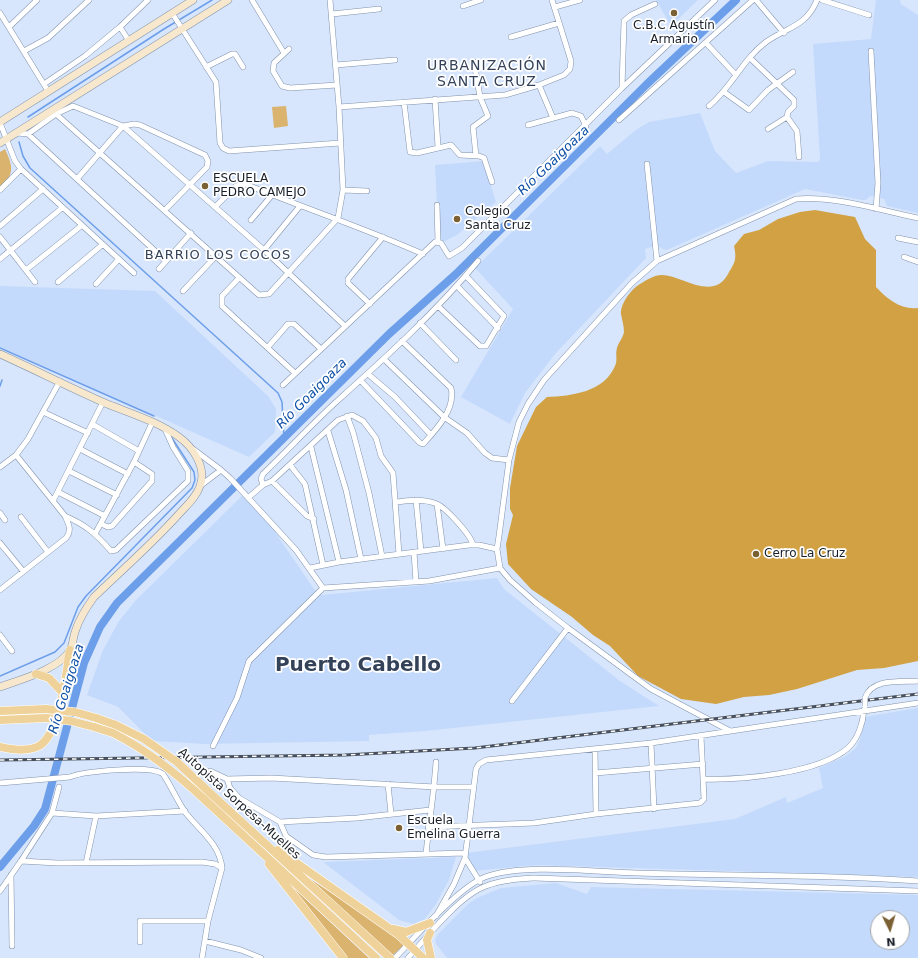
<!DOCTYPE html>
<html>
<head>
<meta charset="utf-8">
<style>
  body { margin:0 }
  #map { position:relative; width:918px; height:958px; overflow:hidden; background:#d7e6fc; font-family:"DejaVu Sans",sans-serif }
  canvas { display:block }
  .north { position:absolute; left:870px; top:910px; width:40px; height:40px; box-sizing:border-box; background:#fff; border:1px solid #a2a5a9; border-radius:50%; rotate:175deg; font-size:11px; font-weight:700; line-height:16px; text-align:center; color:#171e27 }
  .north::after { content:''; display:block; margin:auto; width:14px; height:18px; background:#7a6032; clip-path:polygon(50% 0,100% 100%,50% 72%,0 100%) }
</style>
</head>
<body>
<div id="map">
<canvas width="918" height="958"></canvas>
<div class="north">N</div>
</div>
<script>
const c = document.querySelector('canvas').getContext('2d');
c.lineJoin = 'round';
function fillPath(path, color) { c.fillStyle = color; c.fill(path, 'evenodd'); }
function stroke(path, color, width, dash) { c.strokeStyle = color; c.lineWidth = width; c.lineCap = dash ? 'butt' : 'round'; c.setLineDash(dash || []); c.stroke(path); }
function drawText(font, color, halo, rows, align = 'center') {
  c.font = font + ' "DejaVu Sans",sans-serif'; c.lineWidth = 3.5; c.setLineDash([]); c.textBaseline = 'middle'; c.strokeStyle = halo; c.fillStyle = color; for (const [text, x, y, turn = 0] of rows) {
    c.save(); c.translate(x, y); c.rotate((+turn || 0) * Math.PI / 180); c.textAlign = isNaN(turn) ? turn : align; if (halo) c.strokeText(text, 0, 0); c.fillText(text, 0, 0); c.restore();
  }
}
const built = new Path2D(`
  M656,0H698L671,26Z
  M876,0H900L901,4L918,15V213L887,206L884,199L870,196L866,200H862L805,189L667,250L662,249L658,245L645,249L646,258L555,354L525,393L510,424L461,397L513,309L475,268L600,146L607,154L637,129L649,122L700,113L715,151L736,173L768,161L817,162L820,160L813,44L871,39Z
  M483,161L496,202L457,235L439,244L435,165Z
  M0,286L155,291L268,396L276,409L275,432L249,457L0,347Z
  M247,491L314,589L322,595L497,578L504,589L572,643L620,681L659,706L425,731L369,735V741L204,744L152,741L118,707L87,695L103,650L119,621L136,600Z
  M918,708V877L536,865L474,871L469,866L466,853L735,819L786,797L787,803L823,788L819,768L846,756L856,748L860,739L864,717Z
  M456,857L449,880L436,904L425,919L413,924L399,920L323,862Z
  M556,883L587,894L591,887L918,895V958H447L436,944L435,940L438,934L468,904L477,898L501,888ZM878,918H902V942H878Z`);
const green = new Path2D(`
  M286,106L288,126L274,128L272,107Z
  M5,149C13,166 15,175 0,187V152Z
  M293,868L386,928L404,945L393,955Z
  M284,879L369,958H343Z`);
const forest = new Path2D(`
  M815,210L855,217L865,239L876,250V287C887,299 901,310 918,308V661L884,668L857,670L797,689L769,695L744,697L716,704L681,699L638,676L610,646L593,635L572,617L531,589L508,564L506,544L513,515L510,509V488L517,446L536,407L547,397C572,396 604,392 615,366C618,360 615,355 617,348C618,343 623,338 624,332C624,326 622,320 621,314C620,305 630,291 637,286C645,281 653,275 662,275C681,275 713,302 728,274C735,262 737,260 734,246L744,234L759,230L778,219L800,212Z`);
const stream = new Path2D(`
  M28,117L164,29L212,0
  M19,142L23,156L30,168L278,393L282,402L284,439
  M0,348L154,416
  M0,386L2,380
  M0,676L55,652L64,643L78,607L86,596L192,488L195,480L194,472L170,435`);
const river = new Path2D(`
  M0,867L34,826L45,809L84,663L100,627L117,603L389,334L456,274L647,84L736,0`);
const street = new Path2D(`
  M252,0L284,53
  M756,0L784,33
  M822,0L869,15
  M463,6L481,0
  M555,7L580,0
  M0,13L48,91
  M172,13L216,82L220,143L223,148L229,151L340,143
  M332,14L379,9
  M9,27L37,0
  M120,27L129,41
  M511,37L559,23
  M706,43L736,75
  M289,49L274,63L273,71L282,86L290,88L337,85
  M24,51L48,38L89,0
  M871,51L878,183L876,209
  M750,58L794,100V106L788,112L787,117L797,131L799,157
  M474,62L480,97L488,116L473,127L476,156
  M336,65L395,60
  M206,67L232,54H235L243,67
  M44,84L85,56L120,27L148,0
  M539,85L553,118
  M622,88L624,21L631,15L655,4
  M724,92L749,110L768,90L793,72
  M435,99L438,147
  M404,102L410,152L417,153L451,145L460,155L479,156L484,158L492,182
  M709,106C731,88 743,59 766,42C787,27 806,27 817,0
  M339,107L505,95L539,85L564,75L570,69L571,61L552,0
  M56,114L259,295L269,294L338,218L343,190L339,107L330,0
  M619,120L753,0
  M0,123L15,161L21,169L134,273
  M528,125L572,113L581,116L586,126
  M768,129L787,117
  M17,133L28,134L56,114L73,106L123,126L264,250L345,326
  M28,134L166,261
  M647,164L657,261
  M77,179L123,126L134,124L140,125L205,155L208,161L207,167L165,210
  M0,190L21,169
  M343,190L367,191
  M437,205L438,242
  M215,207L236,186L245,184C304,208 364,228 423,254
  M251,220L272,195
  M0,226L43,189
  M0,237L35,282
  M898,238L918,242
  M264,250L300,206
  M904,257L918,262
  M0,259L62,208
  M159,269L191,233
  M26,270L81,226
  M239,278L222,296V306L295,373
  M58,282L102,245
  M96,284L119,259
  M457,286L498,328
  M183,291L216,256
  M370,304L348,283V279L383,237
  M438,306L480,346H486L504,316L466,276
  M420,323L456,360
  M268,347L288,324H294L321,349
  M385,360L444,417L467,433L485,453L492,458L509,460
  M368,374L395,397L431,435
  M361,381L420,443L423,444C436,430 456,409 451,388L402,341
  M283,385L435,242L441,243L449,256L462,248L622,88L715,0
  M43,412L88,433
  M347,416L353,432L369,493L382,556
  M92,424L139,451
  M328,431L346,490L361,559
  M311,447L339,562
  M80,449L128,474
  M193,449L221,470
  M290,465L305,484L323,565
  M0,467L16,455L28,439L60,381
  M69,471L117,495
  M272,481L307,516L314,519
  M263,485L261,479L263,474C287,451 310,426 335,403C385,358 435,313 478,261
  M200,486L221,470L230,478L296,550L323,588
  M58,492L105,516
  M249,497L263,485L272,481L338,420L352,415L363,421L376,438L381,456L393,473L399,554
  M416,500L421,551
  M53,501L103,402
  M397,502C409,500 425,499 437,504C446,508 471,535 473,545
  M437,504L443,549
  M0,513L5,520
  M65,516C86,525 96,534 111,551L116,550L188,481V471L173,447L165,429
  M21,517L48,552
  M101,524L108,527L112,526L152,481V474L134,462
  M95,534L134,462L152,423
  M0,543L23,571
  M414,552L416,582
  M310,568L339,562L469,545H479L497,549
  M0,590L66,538C72,530 69,525 65,516L16,455
  M0,635L12,651
  M865,698C872,678 900,682 918,681
  M512,701L568,628
  M730,731L651,689L568,628L536,603L510,580L500,568L497,549L499,536L509,460L519,422L528,404L544,380L632,283L657,261L796,199C837,196 878,210 918,218
  M651,743L654,809
  M213,746L237,698L249,661L323,588L429,581L500,568
  M595,749L596,814
  M210,771L227,779L271,778L435,787H473
  M595,773L703,764
  M227,779L230,788L239,798L280,822L286,836L313,855L326,857L465,853
  M703,779C741,780 818,774 848,748C858,739 863,723 864,710
  M0,783L70,777C85,771 150,765 163,774C171,786 177,800 185,812C199,830 220,844 222,868L208,921L202,958
  M388,784L391,814
  M52,813L96,816L185,811
  M280,822L357,818L430,810
  M428,827L534,823L596,814L700,803L704,799L701,736
  M426,854C429,823 434,793 436,762
  M465,858L480,882
  M21,861L52,813L59,787
  M86,863L96,816
  M11,875L12,946
  M0,891L21,861L57,863L202,862L215,864L222,868
  M436,916L454,884L465,858L476,769L479,764L486,760L651,743L918,703
  M205,941L241,950L261,958
  M140,942V921H208
  M395,958C416,936 459,887 485,877C522,863 596,872 636,873C730,876 824,874 918,881
  M408,958C427,937 460,895 486,886C501,880 518,879 534,878L918,891`);
const secondary = new Path2D(`
  M0,122L193,0
  M0,143L228,0
  M0,354C35,370 69,387 105,403C129,413 157,421 179,437C193,447 207,468 200,486C196,498 186,506 178,515C152,544 122,570 94,597C86,608 79,619 75,632C73,638 73,645 70,650C60,669 19,680 0,687`);
const primary = new Path2D(`
  M36,674L49,678L62,692
  M0,711L46,709
  M96,718L116,725
  M0,720L46,718
  M94,727L113,733
  M0,747C13,750 27,752 39,746C60,734 66,673 70,650
  M209,792L390,958
  M204,799L376,958
  M278,850L399,935L423,958
  M269,864L343,958
  M393,929L406,932L430,923
  M430,933L427,940L431,958`);
const rail = new Path2D(`
  M0,760L345,755L475,748L918,694`);
const streetBridge = new Path2D(`
  M865,706V698`);
const primaryBridge = new Path2D(`
  M46,709L75,712L96,718
  M46,718L71,721L94,727
  M116,725L144,739L177,762L209,792
  M113,733C147,750 176,773 204,799`);
const markers = [
  [674,13,4,"#7a6032"],
  [205,186,4,"#7a6032"],
  [457,219,4,"#7a6032"],
  [756,554,4,"#7a6032"],
  [399,828,4,"#7a6032"]
];
const poiNames = [
  ["C.B.C Agustín",674,26,"center"],
  ["Armario",674,40,"center"],
  ["ESCUELA",213,179],
  ["PEDRO CAMEJO",213,193],
  ["Colegio",465,212],
  ["Santa Cruz",465,226],
  ["Cerro La Cruz",764,554],
  ["Escuela",407,821],
  ["Emelina Guerra",407,835]
];
const streetNames = [
  ["Autopista Sorpesa-Muelles",239,804,42]
];
const waterNames = [
  ["Río Goaigoaza",554,161,-44],
  ["Río Goaigoaza",312,394,-45],
  ["Río Goaigoaza",67,689,-73]
];
const neighbourhoodNames = [
  ["BARRIO LOS COCOS",218,256]
];
const quarterNames = [
  ["URBANIZACIÓN",487,66],
  ["SANTA CRUZ",487,82]
];
const townNames = [
  ["Puerto Cabello",358,666]
];
fillPath(built, '#c4dafc');
fillPath(green, '#dab36f');
fillPath(forest, '#d2a144');
stroke(stream, '#6c9ee9', 1.5);
stroke(river, '#6c9ee9', 8);
stroke(street, '#8192ab', 6);
stroke(secondary, '#8192ab', 8);
stroke(primary, '#fff', 9);
stroke(street, '#fff', 5);
stroke(secondary, '#f7e8cd', 7);
stroke(primary, '#efd19a', 8);
stroke(rail, '#464f5b', 3);
stroke(rail, '#fff', 1.5, [4.5]);
stroke(streetBridge, '#8192ab', 6, []);
stroke(primaryBridge, '#fff', 9, []);
stroke(streetBridge, '#fff', 5);
stroke(primaryBridge, '#efd19a', 8);
for (const [x, y, r, color] of markers) { const dot = new Path2D(); dot.arc(x, y, r, 0, 2 * Math.PI); c.fillStyle = color; c.fill(dot); stroke(dot, '#fff', 1.5); }
drawText('12px', '#171e27', '#fff', poiNames, 'left');
drawText('12px', '#171e27', '#fff', streetNames);
drawText('italic 13px', '#0e50a7', '#fff', waterNames);
c.letterSpacing = '1px';
drawText('13px', '#334258', '#fff', neighbourhoodNames);
c.letterSpacing = '0px';
c.letterSpacing = '1px';
drawText('14px', '#334258', '#fff', quarterNames);
c.letterSpacing = '0px';
drawText('bold 20px', '#334258', '#fff', townNames);
</script>
</body>
</html>
